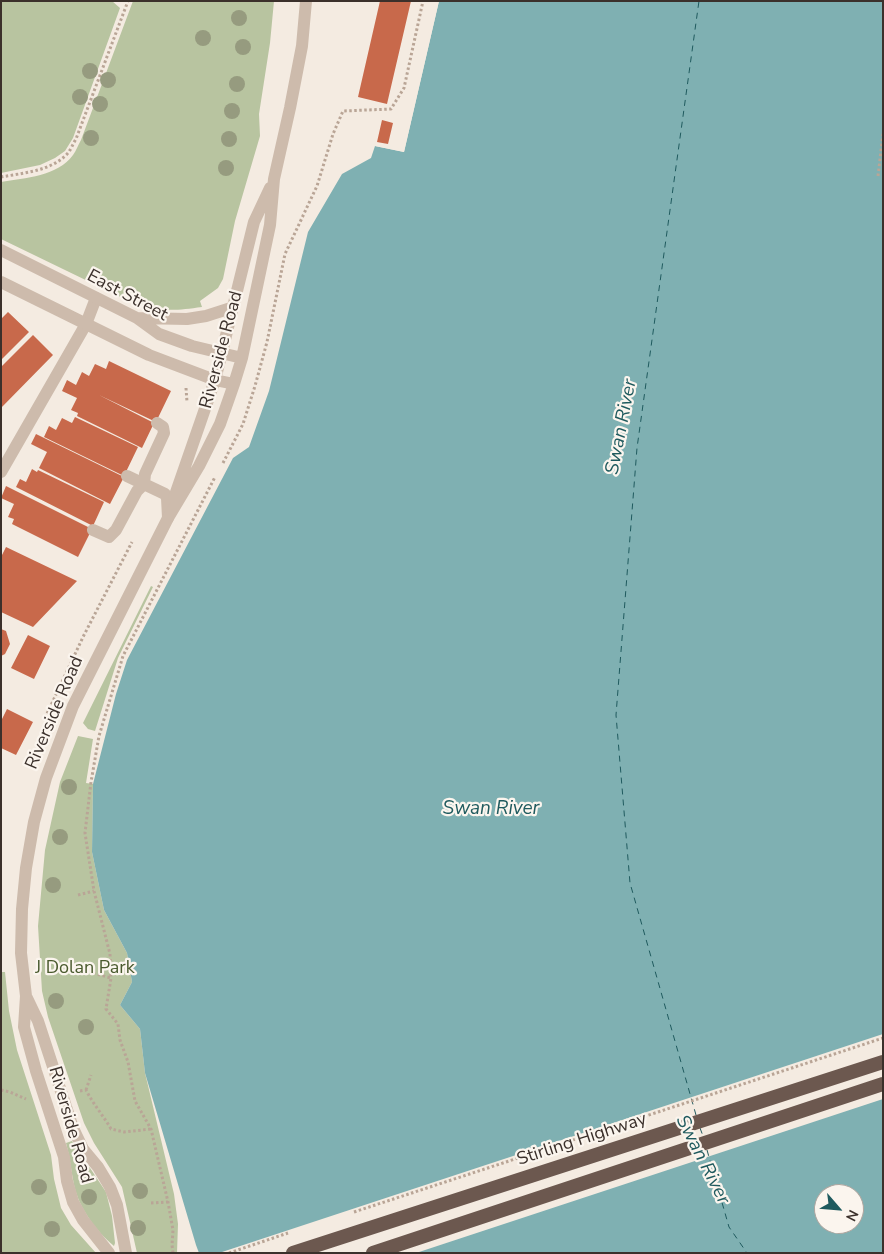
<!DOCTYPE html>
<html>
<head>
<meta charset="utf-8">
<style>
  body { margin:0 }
  #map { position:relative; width:884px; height:1254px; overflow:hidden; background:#f4ebe1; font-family:"Nunito Sans",sans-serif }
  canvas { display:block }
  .frame { position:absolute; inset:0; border:2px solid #3b302b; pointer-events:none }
  .north { position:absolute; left:814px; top:1184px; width:50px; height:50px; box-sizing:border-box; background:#fbf5ee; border:1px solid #aea6a0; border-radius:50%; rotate:117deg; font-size:14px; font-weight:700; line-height:20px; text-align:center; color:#3b302b }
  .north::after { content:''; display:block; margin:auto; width:18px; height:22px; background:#1f5a5e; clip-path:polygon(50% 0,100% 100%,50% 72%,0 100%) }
</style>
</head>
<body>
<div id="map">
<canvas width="884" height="1254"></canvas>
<div class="frame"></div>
<div class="north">N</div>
</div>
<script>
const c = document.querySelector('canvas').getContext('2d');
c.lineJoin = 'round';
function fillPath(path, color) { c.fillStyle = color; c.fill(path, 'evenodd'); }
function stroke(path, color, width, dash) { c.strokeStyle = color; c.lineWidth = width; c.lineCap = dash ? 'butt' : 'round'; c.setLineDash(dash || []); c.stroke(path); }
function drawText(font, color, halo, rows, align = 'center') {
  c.font = font + ' "Nunito Sans",sans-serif'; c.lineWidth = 4.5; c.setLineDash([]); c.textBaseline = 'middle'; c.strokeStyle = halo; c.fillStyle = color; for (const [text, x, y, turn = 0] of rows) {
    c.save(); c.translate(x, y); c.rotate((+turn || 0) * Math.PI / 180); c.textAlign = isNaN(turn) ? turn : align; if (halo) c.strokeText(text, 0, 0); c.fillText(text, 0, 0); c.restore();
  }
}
const green = new Path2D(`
  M1,1H112L120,8L73,138L65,151L55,158L40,165L1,173Z
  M133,1H274L270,43L259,114L260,136L235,221L223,279L218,288L200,301L202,307C173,311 160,312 131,302L1,239V182C25,178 58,176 73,155C76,151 78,145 81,140Z
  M151,586L153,587L118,658L95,731L88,729L83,723Z
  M78,736L93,739L86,783L93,784L92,852L104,910L127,953L132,982L120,1005L140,1029L145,1073L174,1194L178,1224L177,1253H137L122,1187L94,1143L84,1123L48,1017L42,991L38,926L45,850L60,782Z
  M1,972H5L9,1011L17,1050L51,1155L54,1179L61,1208L71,1225L96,1253H1Z
  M72,1141L106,1192L112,1216L115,1243L114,1246C96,1231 79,1208 74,1185C71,1171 70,1157 66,1143Z`);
const water = new Path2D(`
  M439,1H883V1253H199L196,1245L145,1073L140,1029L120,1005L132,982L127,953L104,910L92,852L93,784L116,694L127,660L233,458L249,447L269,391L308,232L342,174L371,158L375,146L404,152ZM824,1194H854V1224H824Z`);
const pier = new Path2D(`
  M436,1H439L404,152L375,146L376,143L402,149Z
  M883,1034V1099L416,1253H219Z`);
const ferry = new Path2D(`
  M696,1115L630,883L616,715L637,448L699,1
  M700,1128L703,1136
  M707,1150L729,1227L747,1253`);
const building = new Path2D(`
  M380,1H411L387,104L358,97Z
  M382,120L393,123L388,144L377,142Z
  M8,312L29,332L1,360V319Z
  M33,335L53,355L1,408V367Z
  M109,361L171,391L156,422L99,395L154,423L142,448L77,416L78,413L71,410L77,398L62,391L67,380L76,385L82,372L89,376L95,364L106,369Z
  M75,417L138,447L124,476L44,437L49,426L56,430L62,418L72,423Z
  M36,434L124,477L110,504L39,468L47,452L31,444Z
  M32,469L37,472L38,470L104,502L93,526L16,487L20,479L26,482Z
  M6,486L92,529L78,557L12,524L14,519L8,517L14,504L1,498Z
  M6,547L77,581L33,627L1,612V557Z
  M1,629L6,631L10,644L5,654L1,656Z
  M28,635L50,646L34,679L11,668Z
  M7,709L33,722L16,755L1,748V721Z`);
const path = new Path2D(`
  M878,176L883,134
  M1,177C23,173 52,171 68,153C71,149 73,144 76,139L128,1
  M186,388L187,402
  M223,463L243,424L255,386L267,342L285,254L317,186L333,134L343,111L391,109L404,88L423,1
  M45,718L83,637L132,542
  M78,895L94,891
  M93,973L111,978
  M1,1090L10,1092L26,1099
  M86,1090L91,1075
  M80,1091L86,1090C93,1104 103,1115 111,1129L124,1132L151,1129
  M151,1203L168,1202
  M354,1212L883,1038
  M173,1253L172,1245L173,1230L168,1202L151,1129L135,1101L128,1062L120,1040L118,1024L106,1009L111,978L110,954L94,891L85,833L91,782L99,736L123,656L215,477
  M229,1253L288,1233`);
const service = new Path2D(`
  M1,472L86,324L96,298
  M127,476L165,494L167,498L168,518
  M93,530L109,537L116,530L137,491L144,484L145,474L164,433L163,427L157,423`);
const tertiary = new Path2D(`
  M1,250L137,318L159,334L192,346L242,358
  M1,282L149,355L215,380L234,384
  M137,318L187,319L206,316L234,307
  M174,498L215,380L254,222L270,188
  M27,998L38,1021L73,1128L83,1149L98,1167L110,1187L117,1205L126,1253
  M109,1253L83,1220L73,1202L67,1181L64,1157L36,1071L24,1027L26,996L21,953L22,909L26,868L34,822L46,778L73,706L168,518L199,466L220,424L234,384L242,358L270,225L274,179L290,108L302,46L306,1`);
const trunk = new Path2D(`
  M293,1253L883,1062
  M373,1253L883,1084`);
const trees = [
  [239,18],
  [203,38],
  [243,47],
  [90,71],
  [108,80],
  [237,84],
  [80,97],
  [100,104],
  [232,111],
  [91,138],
  [229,139],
  [226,168],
  [69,787],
  [60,837],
  [53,885],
  [56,1001],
  [86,1027],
  [39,1187],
  [140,1191],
  [89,1197],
  [138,1228],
  [52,1229]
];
const streetNames = [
  ["East Street",127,296,28],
  ["Riverside Road",222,350,-75],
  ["Riverside Road",55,713,-67],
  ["Riverside Road",70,1125,74],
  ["Stirling Highway",582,1140,-18]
];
const parkNames = [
  ["J Dolan Park",85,969]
];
const waterNames = [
  ["Swan River",622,427,-79],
  ["Swan River",491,809],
  ["Swan River",702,1160,63]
];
fillPath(green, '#b8c4a0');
fillPath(water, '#7fb0b2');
fillPath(pier, '#f4ebe1');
stroke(ferry, '#1f5a5e', 1, [6, 5]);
fillPath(building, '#c8694b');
stroke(path, '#b9a596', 3, [2.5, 2.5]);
stroke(service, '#cdbbac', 12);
stroke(tertiary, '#cdbbac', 12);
stroke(trunk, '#6c584f', 14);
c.fillStyle = '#969b7f';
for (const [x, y] of trees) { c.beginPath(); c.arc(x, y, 8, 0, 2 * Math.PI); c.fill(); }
drawText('18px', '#3b302b', '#fbf5ee', streetNames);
drawText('18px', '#4a5a2e', '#fbf5ee', parkNames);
drawText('italic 19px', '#1f5a5e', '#fbf5ee', waterNames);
</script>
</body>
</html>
